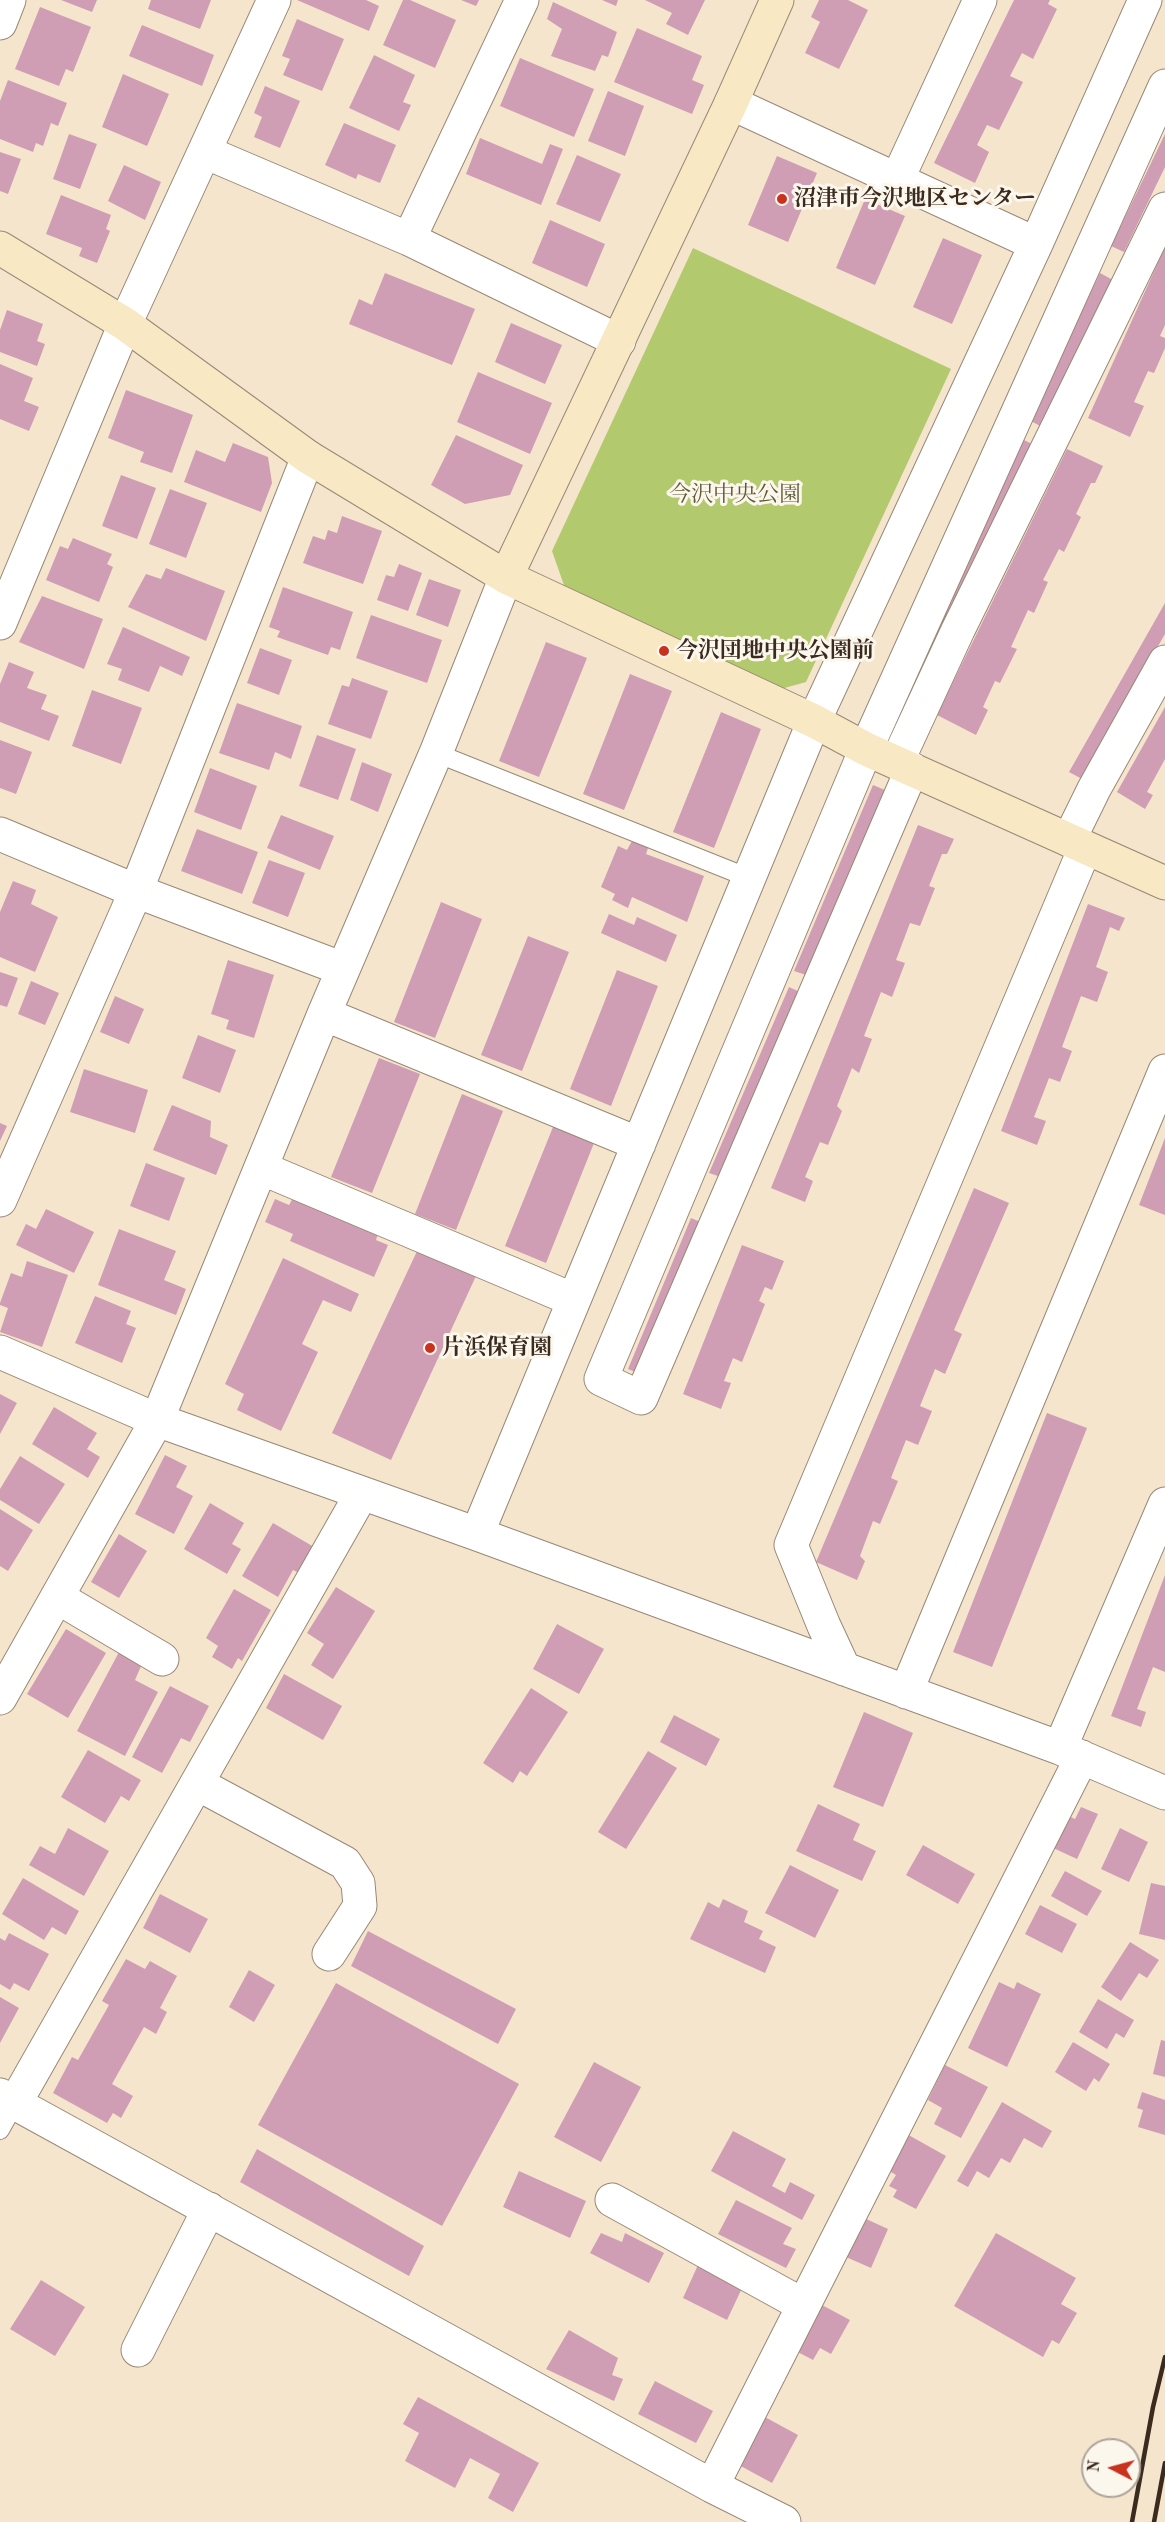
<!DOCTYPE html>
<html>
<head>
<meta charset="utf-8">
<style>
  body { margin:0 }
  #map { position:relative; width:1165px; height:2522px; overflow:hidden; background:#f5e5cd; font-family:"Old Standard TT",serif }
  canvas { display:block }
  .north { position:absolute; left:1081px; top:2438px; width:60px; height:60px; box-sizing:border-box; background:#fbf7ec; border:2px solid #aea59a; border-radius:50%; rotate:276deg; font-size:16px; font-weight:700; line-height:24px; text-align:center; color:#3b2a1e }
  .north::after { content:''; display:block; margin:auto; width:21px; height:27px; background:#c8321e; clip-path:polygon(50% 0,100% 100%,50% 72%,0 100%) }
</style>
</head>
<body>
<div id="map">
<canvas width="1165" height="2522"></canvas>
<div class="north">N</div>
</div>
<script>
const c = document.querySelector('canvas').getContext('2d');
c.lineJoin = 'round';
function fillPath(path, color) { c.fillStyle = color; c.fill(path, 'evenodd'); }
function stroke(path, color, width, dash) { c.strokeStyle = color; c.lineWidth = width; c.lineCap = dash ? 'butt' : 'round'; c.setLineDash(dash || []); c.stroke(path); }
function drawText(font, color, halo, rows, align = 'center') {
  c.font = font + ' "Old Standard TT","Noto Serif JP",serif'; c.lineWidth = 6; c.setLineDash([]); c.textBaseline = 'middle'; c.strokeStyle = halo; c.fillStyle = color; for (const [text, x, y, turn = 0] of rows) {
    c.save(); c.translate(x, y); c.rotate((+turn || 0) * Math.PI / 180); c.textAlign = isNaN(turn) ? turn : align; if (halo) c.strokeText(text, 0, 0); c.fillText(text, 0, 0); c.restore();
  }
}
const green = new Path2D(`
  M693,248L951,369L806,682L781,689L565,588L552,551Z`);
const building = new Path2D(`
  M61,0H97L92,12Z
  M151,0H211L200,29L148,9Z
  M297,0H366L379,6L369,31Z
  M403,0H410L456,20L435,68L383,45Z
  M461,0H479L476,6Z
  M602,0H618L616,6Z
  M645,0H705L688,35L666,24L672,13Z
  M819,0H848L868,10L839,69L805,53L820,22L811,17Z
  M1014,0H1050L1048,4L1057,9L1033,59L1022,53L1010,76L1023,82L999,130L987,125L977,145L989,152L975,183L934,163Z
  M553,2L617,32L608,57L602,55L595,71L551,56L562,29L547,19Z
  M40,7L91,27L73,72L66,69L59,86L15,69Z
  M297,19L344,39L322,91L283,75L290,59L282,56Z
  M142,25L214,55L202,86L129,56Z
  M637,28L702,56L692,80L704,85L692,114L614,82Z
  M374,55L415,75L403,102L411,105L399,131L349,108Z
  M520,58L594,89L574,137L500,106Z
  M123,74L169,94L147,146L102,127Z
  M8,80L67,103L58,126L51,123L43,146L36,143L33,152L0,139V101Z
  M265,86L300,101L280,148L254,137L262,117L254,113Z
  M608,91L644,106L625,156L588,141Z
  M344,123L396,145L380,183L358,174L356,179L325,165Z
  M69,134L97,144L80,189L53,179Z
  M1165,134V167L1124,252L1111,246Z
  M480,138L542,164L550,144L563,149L541,205L466,174Z
  M0,152L21,159L8,194L0,191Z
  M577,155L621,174L600,222L556,204Z
  M777,156L817,173L788,242L748,225Z
  M124,165L161,182L145,220L108,201Z
  M61,195L111,215L106,229L110,231L97,263L79,256L82,248L46,234Z
  M865,199L905,216L875,285L836,268Z
  M550,220L605,244L587,287L532,263Z
  M943,238L982,255L952,324L913,307Z
  M1165,247V325L1160,336L1165,338V348L1154,373L1148,371L1134,402L1144,406L1130,437L1088,418Z
  M385,273L475,309L452,365L349,324L359,299L372,305Z
  M1100,273L1113,280L1042,427L1029,420Z
  M7,310L43,324L37,341L45,344L37,366L0,352V330Z
  M511,323L562,345L545,384L495,362Z
  M0,364L33,378L24,401L39,407L29,431L0,419Z
  M478,372L552,403L530,454L457,422Z
  M126,390L193,415L172,473L140,462L144,452L108,438Z
  M456,435L523,465L510,495L465,504L431,485Z
  M1024,440L1038,447L923,667L910,661Z
  M233,443L268,457L272,483L261,512L184,482L196,450L225,462Z
  M1067,449L1103,466L1095,483H1091L1076,514L1081,517L1064,552L1059,549L1043,580L1048,582L1034,613L1028,610L1011,647L1017,649L1000,683L995,681L983,707L988,710L976,735L937,715Z
  M121,475L156,488L137,539L102,526Z
  M170,489L207,503L186,558L149,544Z
  M342,516L382,531L363,584L303,563L313,536L325,540L328,530L337,533Z
  M73,538L112,554L107,564L113,567L99,602L46,580L60,546L68,549Z
  M399,564L422,573L408,611L377,600L386,575L394,577Z
  M166,568L225,591L206,641L128,607L146,574L161,579Z
  M429,579L461,590L448,627L416,615Z
  M283,587L353,612L340,650L331,647L328,655L277,637L280,631L269,627Z
  M42,596L103,619L84,669L19,642Z
  M1165,603V634L1082,779L1069,772Z
  M371,615L442,640L427,683L356,658Z
  M123,627L190,657L182,676L160,666L149,692L118,680L122,669L107,664Z
  M546,642L587,658L539,777L499,761Z
  M260,648L292,660L279,695L247,683Z
  M9,662L34,672L27,688L47,695L41,709L59,716L49,741L0,722V684Z
  M630,674L672,691L624,810L583,794Z
  M352,678L388,691L371,739L328,724L342,685L349,687Z
  M92,690L142,708L121,764L72,746Z
  M237,703L302,726L291,759L275,752L269,770L219,753Z
  M1165,707V759L1147,792L1153,795L1145,809L1117,792Z
  M721,712L761,729L714,848L673,832Z
  M317,735L356,749L338,800L299,786Z
  M0,740L32,752L16,794L0,788Z
  M362,762L392,774L378,812L350,800Z
  M210,768L257,786L241,830L194,812Z
  M873,785L885,790L806,975L794,971Z
  M281,815L334,836L320,870L267,848Z
  M918,825L954,839L947,854H942L929,886L935,888L920,926L910,923L896,960L905,963L892,997L881,992L864,1036L872,1039L859,1073L852,1068L837,1106L842,1111L828,1145L820,1142L805,1177L813,1181L805,1202L771,1188Z
  M197,829L258,852L242,894L181,871Z
  M632,841L649,845L646,854L704,876L687,922L632,897L628,908L612,900L615,894L601,887L618,846L627,850Z
  M269,860L305,873L288,917L252,903Z
  M13,881L36,890L31,904L58,917L35,972L0,957V912Z
  M441,902L482,919L435,1038L394,1022Z
  M1088,904L1125,918L1119,931L1110,927L1096,967L1108,972L1097,1002L1081,996L1062,1047L1072,1051L1060,1082L1049,1078L1034,1117L1046,1121L1037,1145L1001,1131Z
  M609,914L634,925L637,917L677,935L666,962L601,933Z
  M528,936L569,952L522,1071L481,1055Z
  M228,960L274,975L254,1038L226,1029L229,1020L211,1014Z
  M617,970L658,986L611,1106L570,1089Z
  M0,972L18,978L7,1007L0,1005Z
  M31,981L59,993L45,1025L18,1014Z
  M789,987L800,992L721,1177L709,1173Z
  M115,996L144,1009L129,1044L100,1032Z
  M198,1035L236,1050L220,1093L182,1078Z
  M379,1058L420,1074L372,1193L331,1177Z
  M84,1069L148,1090L135,1133L70,1112Z
  M462,1094L503,1111L456,1230L415,1214Z
  M172,1105L211,1121L210,1137L228,1145L216,1175L153,1150Z
  M0,1123L7,1126L0,1141Z
  M553,1127L594,1143L546,1263L505,1246Z
  M1165,1138V1215L1139,1205Z
  M146,1163L185,1178L169,1221L130,1206Z
  M974,1188L1009,1203L954,1330L962,1334L945,1374L935,1369L920,1406L932,1411L918,1445L906,1440L891,1478L898,1481L880,1524L873,1521L860,1556L865,1561L857,1580L816,1562Z
  M293,1198L378,1234L376,1240L388,1245L374,1277L290,1241L293,1234L265,1222L275,1199L289,1205Z
  M46,1209L94,1232L74,1273L16,1245L26,1224L36,1229Z
  M691,1218L703,1223L640,1374L628,1369Z
  M119,1229L176,1251L164,1280L186,1289L176,1315L98,1285Z
  M742,1245L784,1261L772,1290L765,1287L759,1301L765,1304L742,1362L733,1358L724,1381L731,1383L721,1409L683,1394Z
  M418,1249L476,1276L391,1460L332,1433Z
  M283,1258L359,1294L351,1312L323,1300L302,1344L318,1352L281,1431L237,1410L244,1394L225,1384Z
  M27,1261L68,1275L42,1347L0,1332L8,1308L0,1305V1303L11,1273L22,1277Z
  M95,1296L131,1311L126,1324L136,1328L122,1363L75,1343Z
  M0,1394L17,1403L0,1434Z
  M54,1407L97,1433L87,1449L100,1457L88,1478L32,1444Z
  M1047,1413L1087,1428L992,1667L953,1652Z
  M165,1455L187,1466L176,1487L193,1496L174,1534L135,1514Z
  M20,1456L65,1484L39,1524L0,1500V1489Z
  M210,1503L244,1523L232,1544L241,1549L227,1574L184,1549Z
  M0,1509L33,1530L8,1571L0,1566Z
  M273,1523L314,1547L299,1573L293,1570L278,1597L242,1576Z
  M119,1534L147,1551L119,1598L91,1582Z
  M1165,1575V1672L1153,1667L1137,1709L1146,1712L1141,1727L1111,1716Z
  M336,1587L375,1611L333,1679L311,1665L324,1644L307,1633Z
  M234,1589L271,1610L242,1661L238,1658L232,1669L212,1657L218,1646L206,1638Z
  M557,1624L604,1649L579,1694L533,1669Z
  M66,1629L106,1653L68,1718L27,1694Z
  M119,1652L142,1664L135,1680L158,1692L125,1756L77,1731Z
  M284,1674L342,1706L323,1740L266,1708Z
  M170,1686L209,1706L190,1742L181,1738L162,1773L132,1757Z
  M531,1688L568,1712L527,1776L520,1771L513,1783L483,1763Z
  M864,1712L913,1733L883,1807L833,1787Z
  M674,1715L720,1739L706,1766L660,1742Z
  M88,1750L141,1780L129,1801L121,1796L105,1823L61,1797Z
  M648,1751L677,1768L626,1849L598,1832Z
  M818,1804L860,1824L853,1840L876,1851L862,1881L796,1851Z
  M1081,1807L1098,1814L1077,1859L1051,1847L1066,1815L1075,1819Z
  M68,1828L109,1851L84,1896L29,1865L40,1846L55,1854Z
  M1120,1828L1148,1842L1129,1882L1101,1869Z
  M923,1845L975,1874L958,1904L906,1875Z
  M790,1865L839,1890L815,1938L765,1913Z
  M1065,1871L1102,1891L1087,1916L1051,1896Z
  M23,1878L79,1911L66,1935L52,1927L44,1940L2,1914Z
  M1151,1883L1165,1886V1940L1139,1934Z
  M160,1894L208,1919L190,1953L143,1928Z
  M723,1899L748,1911L744,1922L763,1931L759,1939L776,1947L765,1973L690,1939L708,1902L719,1908Z
  M1040,1905L1077,1924L1062,1953L1025,1934Z
  M368,1931L516,2009L498,2044L351,1966Z
  M9,1933L49,1954L29,1991L14,1983L10,1990L0,1984V1938L5,1941Z
  M1130,1942L1159,1960L1147,1978L1139,1973L1121,2001L1101,1987Z
  M126,1959L145,1969L150,1961L177,1976L160,2008L167,2012L156,2034L144,2027L112,2084L133,2096L121,2118L113,2113L107,2123L53,2093L72,2057L78,2060L109,2005L102,2001Z
  M249,1970L275,1985L254,2022L229,2007Z
  M999,1982L1014,1989L1017,1982L1041,1994L1007,2067L968,2048Z
  M336,1983L519,2084L442,2226L258,2125Z
  M0,1997L19,2008L0,2043Z
  M1098,1999L1134,2020L1124,2038L1116,2033L1107,2049L1079,2032Z
  M1161,2040L1165,2041V2077L1153,2074Z
  M1073,2042L1110,2064L1099,2082L1094,2078L1086,2091L1055,2072Z
  M594,2062L641,2087L601,2162L554,2137Z
  M945,2065L988,2087L961,2138L934,2124L942,2108L928,2100Z
  M1142,2092L1165,2100V2135L1138,2127L1143,2110L1137,2108Z
  M1002,2102L1052,2131L1042,2148L1024,2138L1010,2163L1001,2158L989,2178L977,2171L968,2187L957,2181Z
  M733,2131L786,2159L772,2186L785,2193L790,2182L815,2195L802,2220L711,2171Z
  M905,2133L946,2156L916,2209L893,2197L897,2190L889,2186L896,2175L886,2169Z
  M257,2149L424,2246L409,2276L240,2182Z
  M519,2171L586,2201L570,2238L503,2207Z
  M736,2200L792,2228L783,2244L796,2249L786,2268L718,2234Z
  M864,2218L888,2229L871,2268L846,2257Z
  M601,2233L622,2242L625,2233L664,2253L649,2283L590,2253Z
  M996,2233L1076,2278L1061,2304L1077,2313L1059,2344L1052,2340L1043,2357L954,2306Z
  M698,2265L743,2286L727,2320L683,2298Z
  M41,2280L85,2307L55,2356L10,2329Z
  M820,2304L850,2320L831,2354L820,2348L813,2360L794,2350Z
  M569,2330L618,2358L612,2375L623,2379L614,2401L546,2369Z
  M655,2381L713,2411L696,2443L638,2414Z
  M418,2397L539,2463L513,2512L488,2498L500,2474L470,2458L455,2488L405,2461L419,2433L403,2424Z
  M763,2416L798,2435L772,2483L737,2464Z`);
const lane = new Path2D(`
  M436,753L749,878
  M0,2130L15,2103`);
const street = new Path2D(`
  M0,23L9,0
  M731,103L1036,244
  M205,152L409,239L619,341
  M897,180L980,0
  M409,239L522,0
  M0,623L125,324L274,0
  M897,762L958,630L1165,209
  M912,769L641,1398L601,1379L866,749L1165,86
  M0,834L136,891L343,969
  M1069,840L1094,789L1165,662
  M324,1014L639,1144
  M261,1168L574,1300
  M0,1200L136,891L308,457
  M0,1352L157,1420L477,1534L1060,1748L1165,1793
  M477,1534L814,721L1036,244L1145,0
  M57,1597L162,1659
  M844,1669L824,1626L791,1545L1085,848
  M906,1692L1165,1071
  M0,1698L157,1420L324,1014L436,753L506,577
  M1060,1748L1165,1504
  M198,1784L345,1863L358,1883L360,1906L329,1954
  M0,2095L712,2486L784,2522
  M15,2103L362,1493
  M612,2200L803,2305
  M138,2350L209,2209
  M712,2486L1082,1757`);
const secondary = new Path2D(`
  M0,248L125,324L308,457L506,577L814,721L866,749L1165,883
  M506,577L731,103L777,0`);
const rail = new Path2D(`
  M1132,2522L1153,2407L1165,2357
  M1154,2522L1165,2463`);
const markers = [
  [782,199,6,"#c8321e"],
  [664,651,6,"#c8321e"],
  [430,1348,6,"#c8321e"]
];
const poiNames = [
  ["沼津市今沢地区センター",794,199],
  ["今沢団地中央公園前",676,651],
  ["片浜保育園",442,1348]
];
const parkNames = [
  ["今沢中央公園",735,495]
];
fillPath(green, '#b3c96e');
fillPath(building, '#cf9eb5');
stroke(lane, '#988876', 20);
stroke(street, '#988876', 35);
stroke(secondary, '#988876', 35);
stroke(lane, '#fff', 18);
stroke(street, '#fff', 33);
stroke(secondary, '#f8e8c3', 33);
stroke(rail, '#3b2a1e', 4.5);
for (const [x, y, r, color] of markers) { const dot = new Path2D(); dot.arc(x, y, r, 0, 2 * Math.PI); c.fillStyle = color; c.fill(dot); stroke(dot, '#fbf7ec', 2); }
drawText('bold 22px', '#3b2a1e', '#fbf7ec', poiNames, 'left');
drawText('22px', '#5f5a36', '#fbf7ec', parkNames);
</script>
</body>
</html>
